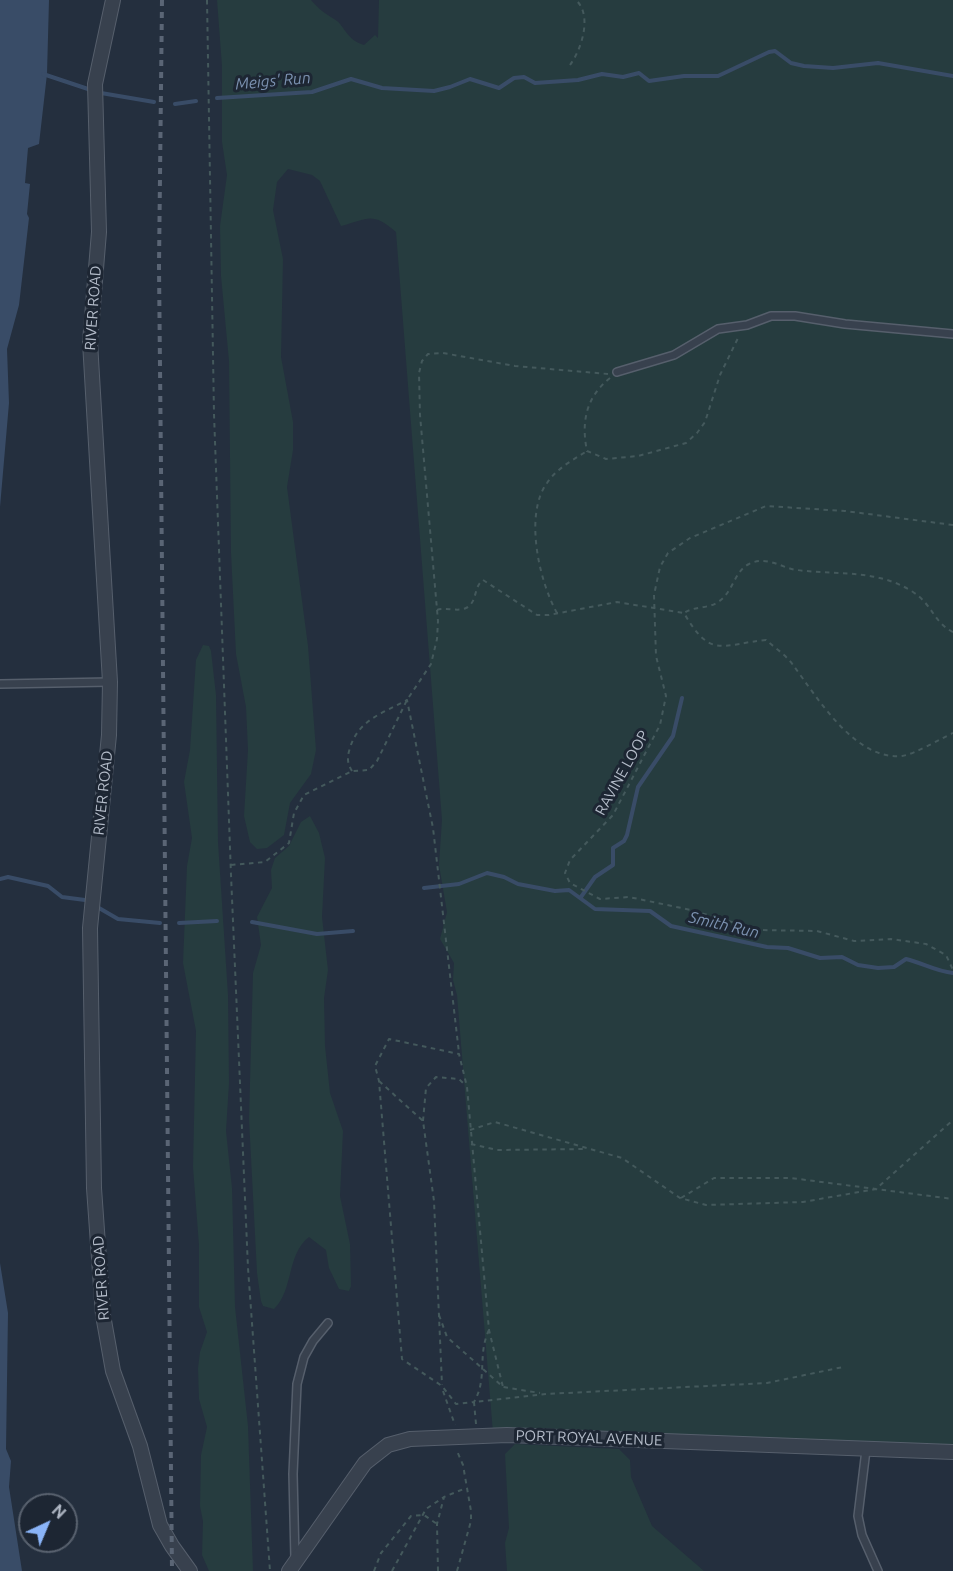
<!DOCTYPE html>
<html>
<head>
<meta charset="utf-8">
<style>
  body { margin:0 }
  #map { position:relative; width:953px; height:1571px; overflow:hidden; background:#242f3e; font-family:Ubuntu,sans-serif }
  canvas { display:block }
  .north { position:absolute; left:18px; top:1493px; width:60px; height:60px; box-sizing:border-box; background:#1d2633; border:2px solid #59626f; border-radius:50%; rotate:44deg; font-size:16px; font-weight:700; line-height:24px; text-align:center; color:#b4bcc9 }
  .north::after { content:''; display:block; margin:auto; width:21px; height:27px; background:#8ab4f8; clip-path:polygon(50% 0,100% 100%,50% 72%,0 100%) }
</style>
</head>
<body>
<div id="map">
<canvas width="953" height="1571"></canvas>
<div class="north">N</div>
</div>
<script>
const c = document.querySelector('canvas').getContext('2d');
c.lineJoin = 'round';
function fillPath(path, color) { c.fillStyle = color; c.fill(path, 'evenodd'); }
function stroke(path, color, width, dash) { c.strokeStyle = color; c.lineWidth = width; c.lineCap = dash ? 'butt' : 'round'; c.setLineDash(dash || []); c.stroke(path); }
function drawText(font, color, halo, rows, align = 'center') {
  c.font = font + ' Ubuntu,sans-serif'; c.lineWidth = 6; c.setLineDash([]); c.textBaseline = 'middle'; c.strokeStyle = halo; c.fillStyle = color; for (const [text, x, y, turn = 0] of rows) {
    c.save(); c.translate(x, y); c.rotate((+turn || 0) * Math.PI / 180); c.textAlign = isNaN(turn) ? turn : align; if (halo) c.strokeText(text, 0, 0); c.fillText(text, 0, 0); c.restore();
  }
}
const green = new Path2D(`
  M217,0H311C319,9 324,13 334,19C345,25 345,39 364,45L375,35L378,38L379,0H953V1447L493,1433L457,995L453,980L454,963L440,939L447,912L439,865L442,820L396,232C372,211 368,219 341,226L320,181L312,175L288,169L277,182L273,210L283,259L281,357L293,422V450L287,487L308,646L316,750L311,774L290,803L284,835L267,848L257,849L250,842L244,816L248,750L246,707L236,654L231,553L229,361L221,276L220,226L227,175L222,142V66Z
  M203,645L209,646L211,651L216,695L218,842L228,995L229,1083L226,1131L232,1188L235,1307L248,1426L253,1571H209L202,1555L203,1521L200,1506L201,1455L207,1427L199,1399L198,1368L200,1352L207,1332L199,1307V1245L193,1167L196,1031L183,963L187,866L192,838L184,782L190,750L196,660Z
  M310,816L319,833L325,858L322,917L328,970L324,998L325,1046L330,1093L343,1131L340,1196L350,1244L351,1286L349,1291L339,1289L329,1268L326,1250L309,1237C286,1255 294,1290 274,1309L263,1306L261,1301L257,1273L249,1119L253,973L261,945L257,917L272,888L271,870L275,858L289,846L301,822Z
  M515,1444L619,1449L630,1460L631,1477L652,1526L704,1571H507L505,1543L509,1528L505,1454Z`);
const water = new Path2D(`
  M0,0H49L47,74L39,144L28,148L25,183L30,184L27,214L29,218L19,305L7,349L9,403L0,507Z
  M0,1263L8,1313L6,1449L11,1461L9,1487L22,1571H0Z`);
const stream = new Path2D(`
  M43,74L88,89
  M101,93L154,102
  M217,98L312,92L351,79L382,88L434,91L450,87L470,79L499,88L514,78L524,77L535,83L578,80L602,74L623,77L639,73L649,81L684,76H718L769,52L775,51L791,63L804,66L833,68L878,63L953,76
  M175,104L196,101
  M0,879L8,877L48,886L62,897L85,900
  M424,888L459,884L487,873L504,877L518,884L555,891L569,890L595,909L650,911L671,926L767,947L788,948L820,958L842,957L858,965L878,968L894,967L906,959C923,963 935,971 953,973
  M581,897L595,877L613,865V848L624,841L627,835L638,787L673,736L682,698
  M99,908L118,919L160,923
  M252,922L317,934L353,931
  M179,923L217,921`);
const path = new Path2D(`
  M207,0L214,414L231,875L248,1268L270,1571
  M570,65C581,50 593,16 576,0
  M610,378C586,397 581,422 587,451L606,459L638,456L686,443L697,433L705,422L720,375L739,336
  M953,525L845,511L766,506L690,538L668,553L660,567L654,595L656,656L666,696L660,725L613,815L570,860L565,873L570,883L600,899L629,897L691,910L759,930L817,931L854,941L891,939L926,944L946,955L953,970
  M437,610C446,607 458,612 466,608C478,602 473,587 483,580L537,615H549L617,602L684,613
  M557,613C539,581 524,514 547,483C557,468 573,460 587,451
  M953,632C933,622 933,605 913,592C878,569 836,575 797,570C781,568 767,555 749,564C734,571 733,593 718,602C708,609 694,606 684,613C711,660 722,644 766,640C775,648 786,655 793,665C817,697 855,761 902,756C915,754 940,739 953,733
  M352,771C347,763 347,757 350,748C358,720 383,713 407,700L433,828L459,1053
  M231,865L265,862L289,843L294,813L304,795L352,771L369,770L377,761L407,700L431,664L437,639L438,621L420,415L419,373L422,361L428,354L443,353L515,366L608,374
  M379,1081L423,1121L434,1201L442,1385
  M423,1121L426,1088L436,1077L459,1079L466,1086
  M470,1130L495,1122L622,1158L680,1198L706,1205L803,1202L876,1189L953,1120
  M471,1144L497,1150L587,1149
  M681,1198L714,1178H791L953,1199
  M439,1315L447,1337L503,1387L540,1393
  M489,1330C477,1355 488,1378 474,1402L456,1404L442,1386L402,1359L379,1081L375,1066L389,1039L459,1054L467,1087L489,1330L503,1387
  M443,1391L455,1425
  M476,1424L474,1402L546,1394L767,1383L843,1367
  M374,1571L381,1553L411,1516L424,1515L437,1524
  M392,1571L426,1509L444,1497
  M438,1571L437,1524L444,1497L466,1488
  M457,1571L471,1521V1511L463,1465L457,1451`);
const service = new Path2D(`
  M617,372L674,355L718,329L747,325L771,316H795L845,324L953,334
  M0,684L110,682
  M866,1450L858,1516L862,1535L878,1571
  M295,1559L293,1474L297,1384L304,1357L313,1341L328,1323`);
const minor = new Path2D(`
  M113,0L95,84L99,232L90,342L110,682L109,735L90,928L94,1188L103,1315L113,1371L140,1446L160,1525L172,1546L190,1571
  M289,1571L365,1463L388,1445L410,1439L507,1435L953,1452`);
const rail = new Path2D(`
  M162,0L159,266L172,1571`);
const streetNames = [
  ["RIVER ROAD",93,308,-86],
  ["RAVINE LOOP",622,773,-61],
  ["RIVER ROAD",103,793,-84],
  ["RIVER ROAD",101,1278,-94],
  ["PORT ROYAL AVENUE",589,1438,2]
];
const waterNames = [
  ["Meigs' Run",273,81,-5],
  ["Smith Run",724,925,13]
];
fillPath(green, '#263c3f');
fillPath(water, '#394c67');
stroke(stream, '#394c67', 4);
stroke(service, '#565f6c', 10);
stroke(minor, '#565f6c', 16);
stroke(path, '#44595c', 2, [4.5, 4.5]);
stroke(service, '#38414e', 7);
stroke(minor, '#38414e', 14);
stroke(rail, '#5a6575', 4, [6, 6]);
drawText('15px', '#b4bcc9', '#1d2633', streetNames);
drawText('italic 16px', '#7c92b1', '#1d2633', waterNames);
</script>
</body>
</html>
